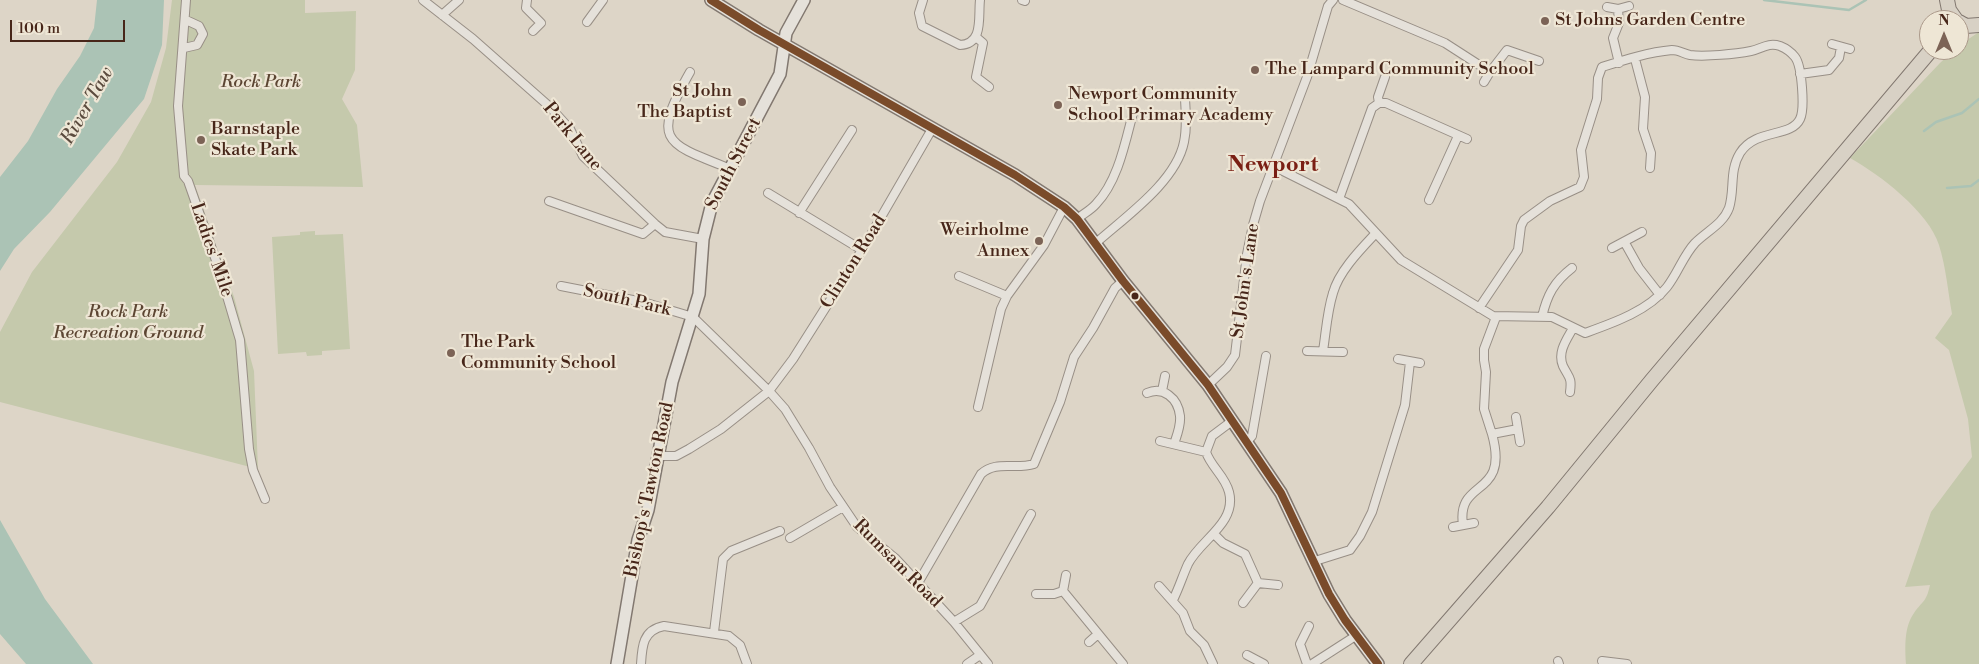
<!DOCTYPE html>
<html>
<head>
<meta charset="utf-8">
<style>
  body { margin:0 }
  #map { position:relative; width:1979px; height:664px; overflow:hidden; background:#ddd5c7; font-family:"Libre Bodoni",serif }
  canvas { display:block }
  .north { position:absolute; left:1919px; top:10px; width:50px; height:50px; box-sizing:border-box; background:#eee6d5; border:1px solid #ab998a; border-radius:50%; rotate:0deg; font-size:14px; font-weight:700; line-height:20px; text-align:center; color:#472619 }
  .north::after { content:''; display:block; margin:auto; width:18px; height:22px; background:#7c6356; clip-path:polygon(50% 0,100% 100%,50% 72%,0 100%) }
  .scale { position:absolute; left:10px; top:20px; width:115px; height:22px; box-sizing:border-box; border:2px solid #472619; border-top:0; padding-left:6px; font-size:15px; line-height:18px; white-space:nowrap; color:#472619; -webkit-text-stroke:4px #eee6d5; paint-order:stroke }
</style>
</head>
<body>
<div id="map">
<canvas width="1979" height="664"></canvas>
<div class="north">N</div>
<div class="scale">100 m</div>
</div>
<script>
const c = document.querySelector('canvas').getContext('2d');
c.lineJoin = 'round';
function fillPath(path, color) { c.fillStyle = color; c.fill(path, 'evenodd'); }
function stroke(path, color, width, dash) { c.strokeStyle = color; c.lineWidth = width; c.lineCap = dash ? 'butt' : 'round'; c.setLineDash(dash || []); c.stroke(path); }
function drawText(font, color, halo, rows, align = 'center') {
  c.font = font + ' "Libre Bodoni",serif'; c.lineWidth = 4.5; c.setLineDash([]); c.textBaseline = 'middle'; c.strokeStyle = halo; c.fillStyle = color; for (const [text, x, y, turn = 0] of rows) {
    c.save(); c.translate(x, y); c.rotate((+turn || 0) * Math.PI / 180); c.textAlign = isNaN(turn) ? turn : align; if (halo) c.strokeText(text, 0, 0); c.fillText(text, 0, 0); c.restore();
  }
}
const green = new Path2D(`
  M172,0H305V13L356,11L355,70L342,99L357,125L363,187L195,185L234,297L254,371L258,469L0,402V332L32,272L117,162L151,102L166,48Z
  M1979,32V664H1906C1905,647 1904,627 1914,613C1923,600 1926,603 1930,585L1905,587L1931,512L1972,457L1968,419L1949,350L1935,338L1952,314C1948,292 1946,267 1939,245C1929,212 1879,174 1850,158L1940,63L1954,50H1959L1961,44Z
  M315,231V235L343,234L350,349L322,351V355L307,356L306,352L278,354L272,237L300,235V232Z`);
const water = new Path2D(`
  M97,0H164L162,45L144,99L50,212L14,249L0,271V177L28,141L57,89L80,56L94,28Z
  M0,520L45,599L93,664H26L0,634Z`);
const stream = new Path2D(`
  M1764,0L1849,10L1866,0
  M1924,131L1936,122L1962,113L1979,99
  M1947,188L1971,186L1979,180`);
const street = new Path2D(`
  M186,0L178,106L184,176L188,181L219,269L240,340L249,449L253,470L265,499
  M423,0L473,39L550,107L570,129L583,156L655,224L665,232L703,239
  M527,0L526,8L541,23L533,31
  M923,0L919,13L922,26L960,45C984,44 978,17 980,0
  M1022,0L1025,1
  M1343,0L1445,43L1490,72L1507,50L1539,61
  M1607,7L1618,9L1629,6
  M1618,9L1619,23L1613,38L1619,63
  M442,15L459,0
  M587,22L603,0
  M976,37L983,43L976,77L989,87
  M1832,44L1850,49
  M184,48L197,45L203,34L199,26L186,20
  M1635,59L1645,97L1643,129L1651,153L1650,168
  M690,72C651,141 664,143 731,169
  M1800,74L1829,70L1839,58L1841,47
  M1484,82L1490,72
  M1379,103H1386L1467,139
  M1273,166L1349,204L1401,260L1493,316L1552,317L1585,333C1613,323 1648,311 1667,287C1678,273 1683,256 1695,243C1707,231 1723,224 1729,208C1735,189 1729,171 1740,153C1756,128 1791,138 1800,119C1805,109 1802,66 1795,57C1791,52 1785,48 1780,46C1768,42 1761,49 1751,51C1736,54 1704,57 1690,55C1684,54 1679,50 1672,50C1649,52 1624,60 1602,67L1598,78L1597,99L1581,150L1584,177L1580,187L1550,201L1524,220L1521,226L1518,250L1479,308
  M768,193L862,250
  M1339,199L1372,108L1379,103L1378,97L1385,77
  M1429,200L1458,136
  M549,201L643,234L655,224
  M799,213L852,130
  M1077,219C1083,214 1091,210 1096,204C1118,181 1125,143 1133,113
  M1096,243C1125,217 1176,182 1184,142C1187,128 1186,114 1185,99
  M1625,243L1639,268L1660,295
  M1612,248L1642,232
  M959,276L1007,296
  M561,286L643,302L693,317L769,391L785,409L809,448L830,487L857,527L895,558L954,622L988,664
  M1542,317C1547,295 1554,282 1572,268
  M1307,351L1343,352
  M1323,351C1326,332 1327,312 1333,293C1339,271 1361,249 1376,233
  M1398,359L1420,363
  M1208,385L1227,367L1235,355L1247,254L1253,225L1260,201L1307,77L1328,6L1333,0
  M1162,391L1165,376
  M1570,392C1572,377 1569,378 1563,366C1557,352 1567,339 1573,328
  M1147,393C1163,386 1178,398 1180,416C1181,426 1177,435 1174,444
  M978,407L1001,309L1007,296L1044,245L1064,207
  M1516,417L1520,442
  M1492,434L1484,409L1486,372L1484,360V349L1496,317
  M1160,441L1206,452
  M1247,442L1252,436L1266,356
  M659,456H676L689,449L721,429L769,391L793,359L862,250L932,129
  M1463,525C1456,477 1510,499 1492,434L1518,429
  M1453,527L1474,523
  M1214,534L1223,543L1245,554L1258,583L1243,603
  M790,538L843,507
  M1315,561L1350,550L1360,536L1372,512L1405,405L1410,362
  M918,583L981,474C996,460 1015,470 1034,464L1060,402L1074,357L1093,328L1115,288L1123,281
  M1258,583L1278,585
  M1159,586L1183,613L1190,631L1204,645L1213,664
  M1063,591L1066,575
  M1036,594H1054L1063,591L1123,664
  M1173,600C1179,588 1183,575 1188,564C1200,540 1237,523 1229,492C1225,476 1211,467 1206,452L1212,436L1232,421
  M954,622L980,606L1031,514
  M714,632L723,559L731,551L780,531
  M1089,642L1098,634
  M1247,655L1264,664
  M1558,661L1559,664
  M1602,661L1627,664
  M641,664C642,646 643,630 664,626L729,636L740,645L747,664
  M967,664L980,655
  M1307,664L1300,644L1309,626
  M1312,664L1357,635`);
const secondary = new Path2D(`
  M711,0L759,30L1015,175L1064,207L1077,219L1123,281L1208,385L1281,493L1329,594L1345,620L1378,664
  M617,664L638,540L648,510L672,382L699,294L703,239L712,203L780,74L786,33L804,0`);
const highway = new Path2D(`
  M1947,0L1949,10L1956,20
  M1959,22L1966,26L1979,25
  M1411,664L1548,507L1652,380L1931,50`);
const bus1 = new Path2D(`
  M711,0L759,30L1015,175L1064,207L1077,219L1123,281L1208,385L1281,493L1329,594L1345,620L1378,664`);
const markers = [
  [1545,21,5,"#7c6356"],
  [1255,70,5,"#7c6356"],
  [742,102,5,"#7c6356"],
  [1058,105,5,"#7c6356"],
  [201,140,5,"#7c6356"],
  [1039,241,5,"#7c6356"],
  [1135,296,4.5,"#472619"],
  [451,353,5,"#7c6356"]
];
const poiNames = [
  ["St Johns Garden Centre",1555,21],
  ["The Lampard Community School",1265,70],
  ["St John",732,92,"right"],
  ["The Baptist",732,113,"right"],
  ["Newport Community",1068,95],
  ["School Primary Academy",1068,116],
  ["Barnstaple",211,130],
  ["Skate Park",211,151],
  ["Weirholme",1029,231,"right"],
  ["Annex",1029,252,"right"],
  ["The Park",461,343],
  ["Community School",461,364]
];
const parkNames = [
  ["Rock Park",261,83],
  ["Rock Park",128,313],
  ["Recreation Ground",128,334]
];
const streetNames = [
  ["Park Lane",572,137,51],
  ["South Street",734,164,-63],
  ["Ladies' Mile",211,250,71],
  ["Clinton Road",854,262,-58],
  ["St John's Lane",1246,281,-82],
  ["South Park",627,301,13],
  ["Bishop's Tawton Road",650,490,-78],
  ["Rumsam Road",897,564,45]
];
const waterNames = [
  ["River Taw",88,106,-60]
];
const districtNames = [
  ["Newport",1273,166]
];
fillPath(green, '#c5c9ac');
fillPath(water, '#abc3b5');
stroke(stream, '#abc3b5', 2.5);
stroke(street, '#988f86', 10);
stroke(secondary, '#827870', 14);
stroke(highway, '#827870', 16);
stroke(street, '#e5e1da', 8);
stroke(secondary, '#e5e1da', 11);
stroke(highway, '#d8d1c5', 14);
stroke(bus1, '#7a4b2a', 8);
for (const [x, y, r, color] of markers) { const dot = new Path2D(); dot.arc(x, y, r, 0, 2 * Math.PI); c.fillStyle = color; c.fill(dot); stroke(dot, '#eee6d5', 2); }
drawText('18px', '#472619', '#eee6d5', poiNames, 'left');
drawText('italic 18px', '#5c4532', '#eee6d5', parkNames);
drawText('18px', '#472619', '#eee6d5', streetNames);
drawText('italic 19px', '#5b4b3e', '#eee6d5', waterNames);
drawText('bold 22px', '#7a1f14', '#eee6d5', districtNames);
</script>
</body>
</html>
